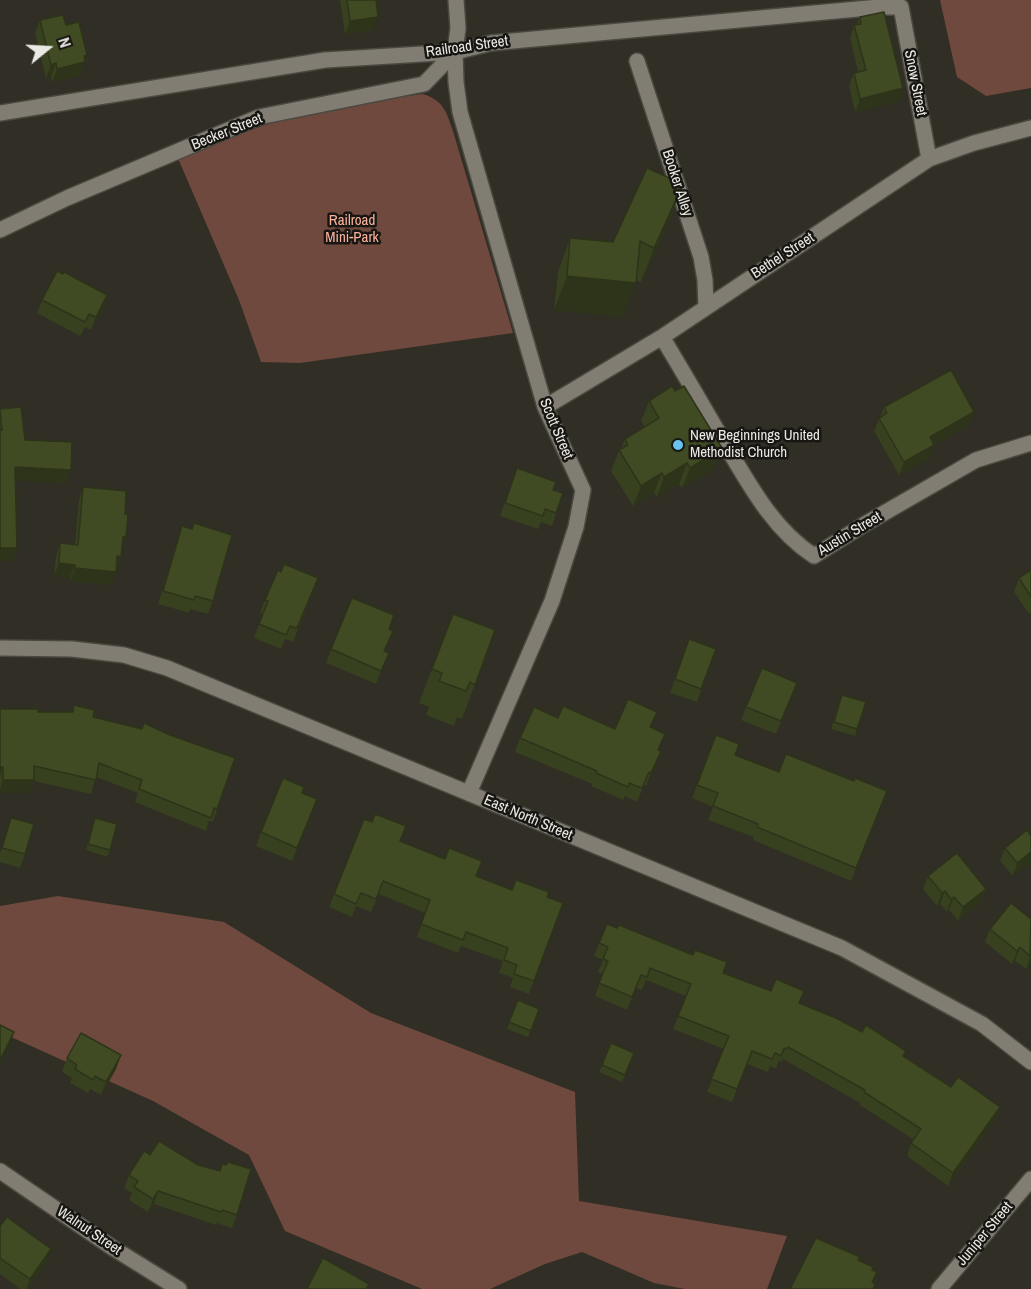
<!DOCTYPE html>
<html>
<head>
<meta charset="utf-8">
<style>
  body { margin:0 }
  #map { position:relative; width:1031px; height:1289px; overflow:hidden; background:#302e25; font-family:"Archivo Narrow",sans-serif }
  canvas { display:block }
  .north { position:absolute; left:18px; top:18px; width:60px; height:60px; -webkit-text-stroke:4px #171612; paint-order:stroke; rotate:72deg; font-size:16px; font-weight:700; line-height:24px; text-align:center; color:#eae9e3 }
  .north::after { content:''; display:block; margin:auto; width:21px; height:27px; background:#eae9e3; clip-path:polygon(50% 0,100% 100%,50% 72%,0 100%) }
</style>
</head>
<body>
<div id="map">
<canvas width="1031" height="1289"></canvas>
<div class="north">N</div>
</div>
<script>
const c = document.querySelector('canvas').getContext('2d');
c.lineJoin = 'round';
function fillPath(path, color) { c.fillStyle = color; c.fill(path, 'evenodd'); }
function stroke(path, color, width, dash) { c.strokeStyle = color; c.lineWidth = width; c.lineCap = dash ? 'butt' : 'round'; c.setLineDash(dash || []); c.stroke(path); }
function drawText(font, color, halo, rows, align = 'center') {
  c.font = font + ' "Archivo Narrow",sans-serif'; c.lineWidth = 5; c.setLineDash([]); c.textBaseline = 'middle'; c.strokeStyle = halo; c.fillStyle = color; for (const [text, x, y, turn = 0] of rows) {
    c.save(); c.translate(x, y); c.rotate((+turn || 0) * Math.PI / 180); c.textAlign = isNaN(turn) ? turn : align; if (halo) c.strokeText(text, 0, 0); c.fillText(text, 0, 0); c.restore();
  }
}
const green = new Path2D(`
  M940,0H1031V88L986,96L957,77Z
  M423,94C444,101 446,111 453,131L513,333L300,363L261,362L239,300L177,156L293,115L349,103Z
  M58,896L224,922L371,1013L575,1092L579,1201L787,1236L767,1289H685L654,1283L582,1252L545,1264L490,1289H422L285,1231L249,1155L153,1101L0,1032V906Z`);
const minor = new Path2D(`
  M456,0L458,28L455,52L456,82L460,112L545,407L583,490L576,527L552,601L469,793
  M637,61L701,257L705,280L706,307
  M0,113L325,60L455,52L491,43L879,7H901L929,159
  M0,230L67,198L259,117L424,84L455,52
  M662,337C682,370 701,403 721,437C747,480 771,528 814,556L865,524L976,460L1031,443
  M545,407L662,337L929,159L974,143L1031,128
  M0,1171L113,1248L179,1289
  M939,1289L1031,1179`);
const secondary = new Path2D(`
  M0,648L72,649L124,655L167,668L842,948L982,1024L1031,1062`);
const wall = new Path2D(`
  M340,0H376L373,30L345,34Z
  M860,17L899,101L855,112L849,86L854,73L858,72L850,38L854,25L857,24Z
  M40,20L66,25L87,55L80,75L52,82L51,77L46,78L35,33Z
  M683,184L670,219L641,282L636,280L623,317L554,310L558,272L570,238L613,242Z
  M107,295L102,309L91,330L85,327L80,336L37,313L42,300Z
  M649,401L714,469L682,488L679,484L657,497L654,493L633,506L611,471L619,450L621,449L625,439L645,427L641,421Z
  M884,407L974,412L969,425L934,445L929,458L899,475L874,431Z
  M0,410L25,440L66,483L16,480L17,548L12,561H0Z
  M517,468L553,490L563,493L552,526L541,522L538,529L500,516Z
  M83,487L122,550L121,557L111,585L70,581V578L54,576L56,556L60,543L75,544L79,500Z
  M182,526L213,601L208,614L190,609L189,613L158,604Z
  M1031,570V612L1029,614L1014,592L1019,578Z
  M281,572L318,578L293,642L285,639L281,649L254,638L263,614L260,613L265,600Z
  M389,629L385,651L389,653L376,684L326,663L331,649Z
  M495,630L462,719L457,717L454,726L426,715L429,707L419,703L432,669Z
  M689,639L716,649L697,702L670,693Z
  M792,696L776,734L741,720L746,707Z
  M839,702L857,729L855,736L831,729Z
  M74,705L93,717L170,735L235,758L213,822L209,821L206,831L135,802L138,793L96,777L91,794L34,781L29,793H0V709L38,712H72Z
  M558,718L615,729L651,728L659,751H661L646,786L644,785L637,802L625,796L623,800L591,786L592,784L515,752L520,738Z
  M716,735L735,755L779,772L854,781L882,804L851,881L753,840L754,837L708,820L713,807L692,798Z
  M302,793L312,813L292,861L256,846L261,832Z
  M11,818L25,854L20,868L0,862V853Z
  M95,818L110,850L107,857L86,850Z
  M1031,836L1013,876L1000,861L1005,848Z
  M400,841L476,876L512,890L547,897L563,903L529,994L510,987L513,978L499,973L503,961L461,946L458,953L417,937L425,913L379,894L371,912L356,906L352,917L329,907L334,894Z
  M928,876L986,889L981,902L958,921L949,910L947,912L940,904L937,906L923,889Z
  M1031,919V962L1026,969L1015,961L1012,964L985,942L990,929Z
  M607,924L799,1003L904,1056L951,1087L1000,1107L995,1120L948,1186L907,1156L911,1143L914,1140L860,1105V1103L783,1059L782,1062L779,1061L776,1069L770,1066L768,1072L747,1064L732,1102L707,1092L724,1049L673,1029L686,996L646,980L642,990L636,988L627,1010L595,996L603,974L598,972L603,960L594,956Z
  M518,1000L539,1009L528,1037L507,1029Z
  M121,1055L116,1069L101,1095L90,1089L88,1093L70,1083L72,1078L62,1072L67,1058Z
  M632,1060L622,1082L599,1072L602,1065Z
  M150,1155L198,1165L219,1171L222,1164L237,1215L232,1228L217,1223L216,1225L154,1204L148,1212L129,1200L132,1193L124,1188L129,1175Z
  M0,1226L47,1262L28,1289H20L0,1274Z`);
const shadedWall = new Path2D(`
  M378,17L373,30L345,34L350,21Z
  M87,55L80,75L52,82L57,69L84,56Z
  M56,63L51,77L46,78L51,65Z
  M903,88L899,101L855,112L860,99Z
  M683,184L670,219L641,282L654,248Z
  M567,276L636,283L623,317L554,310Z
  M107,295L102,309L91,330L96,317Z
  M974,412L969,425L925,450L930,437Z
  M934,445L929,458L899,475L904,462Z
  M722,448L714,469L682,488L690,468Z
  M687,463L679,484L657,497L664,477Z
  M15,467L71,470L66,483L11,480Z
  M662,473L654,493L633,506L641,486Z
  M123,537H126L121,550Z
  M0,548H17L12,561H0Z
  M117,556L121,557L116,570Z
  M59,563L75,565L70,578L54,576Z
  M75,568L116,572L111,585L70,581Z
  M661,751L656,765L646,786L651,773Z
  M0,767H3L0,776Z
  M3,780H34L29,793H0V789Z
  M1031,852V862L1013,876L1017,863Z
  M986,889L981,902L958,921L963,907Z
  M945,891L940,904L937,906L942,893Z
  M954,897L949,910L947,912L951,899Z
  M1020,947L1015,961L1012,964L1017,951Z
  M1031,955V962L1026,969Z
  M14,1032L10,1045L0,1064V1060Z
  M121,1055L116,1069L101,1095L106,1082Z
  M1000,1107L995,1120L948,1186L953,1173Z
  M158,1191L154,1204L148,1212L153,1199Z
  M51,1249L47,1262L28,1289H26L30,1279Z`);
const building = new Path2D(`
  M347,0H376L378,17L350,21Z
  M884,12L903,88L860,99L854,73L866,70L854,25L861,24L860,17Z
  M63,15L66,25L79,22L87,55L84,56L85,62L57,69L56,63L51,65L40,20Z
  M647,168L683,184L654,248L640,241L636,283L567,276L570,238L613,242Z
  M57,271L63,274L64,272L107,295L96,317L89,314L85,322L42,300Z
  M951,370L974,412L930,437L934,445L904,462L879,418L887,413L884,407Z
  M672,386L675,391L684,386L722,448L690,468L687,463L664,477L662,473L641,486L619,450L628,445L625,439L659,418L649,401Z
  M21,407L25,440L72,442L71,470L15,467L17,548H0V430H2L0,409Z
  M517,468L556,482L553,490L563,493L556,513L545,509L543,516L505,503Z
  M83,487L126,491L125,514H128L126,537H123L121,557L117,556L116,572L75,568V565L59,563L60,543L78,545Z
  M194,523L232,535L213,601L195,596L194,600L163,591L182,526L192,529Z
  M284,564L318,578L297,628L290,626L286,635L259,624L268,601L265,600L278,570L281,572Z
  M1031,570V597L1019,578Z
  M352,598L394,615L389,629L393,631L384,651L389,653L381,671L331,649Z
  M453,614L495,630L475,685L470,682L466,691L439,681L442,673L432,669Z
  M689,639L716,649L701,689L675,679Z
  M762,668L797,683L781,721L746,707Z
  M842,695L866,702L857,729L834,722Z
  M628,699L657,712L650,727L665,734L658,750L661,751L651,773L649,772L642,788L629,783L628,787L596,773L597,771L520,738L534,707L558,718L563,706L615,729Z
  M74,705L94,710L93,717L142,729L144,723L170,735L235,758L217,809L214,808L211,818L139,789L142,780L99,763L96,780L34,766V780H3V767H0V709H38V712H73Z
  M716,735L739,744L735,755L779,772L786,754L854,781L855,778L887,791L856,868L757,827L758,824L713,806L718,793L697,785Z
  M283,778L304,787L302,793L317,799L297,848L261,832Z
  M375,814L406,826L400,841L445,859L449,848L482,861L476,876L512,890L516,880L549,892L547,897L563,903L534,981L514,974L517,965L504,960L508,948L466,932L463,940L421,924L430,900L383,881L376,899L361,893L356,904L334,894L364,819L372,822Z
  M11,818L34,824L25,854L2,848Z
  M95,818L117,824L110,850L88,844Z
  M1027,830L1031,836V852L1017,863L1005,848Z
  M957,853L986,889L963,907L954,897L951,899L945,891L942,893L928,876Z
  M1011,903L1031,919L1030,956L1020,947L1017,951L990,929Z
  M607,924L617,928L619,925L693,955L695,950L727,962L723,973L771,991L776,979L804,991L799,1003L838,1019L862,1032L866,1025L906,1051L903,1056L951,1087L958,1077L1000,1107L953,1173L911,1143L921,1129L864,1092L865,1090L788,1047L786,1050L784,1048L781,1056L775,1053L772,1059L752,1051L737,1089L711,1079L729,1036L678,1016L691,984L650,968L647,977L641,975L632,997L599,983L608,961L603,959L608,947L599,943Z
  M518,1000L539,1009L531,1031L509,1022Z
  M0,1025L14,1032L0,1060Z
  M81,1033L121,1055L106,1082L95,1076L93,1080L75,1069L77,1065L67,1058Z
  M611,1043L634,1053L625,1075L602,1065Z
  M159,1141L198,1165L220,1171L222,1164L226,1165L228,1162L251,1169L237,1215L222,1210L221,1212L158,1191L153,1199L134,1187L138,1181L129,1175L144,1151L150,1155Z
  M7,1217L51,1249L30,1279L0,1258V1226Z
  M816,1238L860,1257L858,1260L873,1267L872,1270L877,1272L872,1282L875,1284L873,1289H790Z
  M323,1258L369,1284L366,1289H307Z`);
const markers = [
  [678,445,6,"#69c3f1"]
];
const streetNames = [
  ["Railroad Street",467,47,-8],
  ["Snow Street",915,83,79],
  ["Becker Street",227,132,-22],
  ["Booker Alley",677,183,72],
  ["Bethel Street",783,256,-33],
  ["Scott Street",556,429,67],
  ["Austin Street",850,534,-31],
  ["East North Street",528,818,23],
  ["Walnut Street",89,1231,34],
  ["Juniper Street",985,1234,-50]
];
const parkNames = [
  ["Railroad",352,221],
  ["Mini-Park",352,238]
];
const poiNames = [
  ["New Beginnings United",690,436],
  ["Methodist Church",690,453]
];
fillPath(green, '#6f493d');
stroke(minor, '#4a4941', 18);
stroke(secondary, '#4a4941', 18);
stroke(minor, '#817d73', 15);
stroke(secondary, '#817d73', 15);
fillPath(wall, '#37401f');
fillPath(shadedWall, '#2d3419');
fillPath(building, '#404b24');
stroke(building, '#2d3419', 1.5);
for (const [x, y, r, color] of markers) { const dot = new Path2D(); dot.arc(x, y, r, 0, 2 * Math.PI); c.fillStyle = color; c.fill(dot); stroke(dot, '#171612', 2); }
drawText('15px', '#eae9e3', '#171612', streetNames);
drawText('15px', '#fbb39d', '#171612', parkNames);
drawText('15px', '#eae9e3', '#171612', poiNames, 'left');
</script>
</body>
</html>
